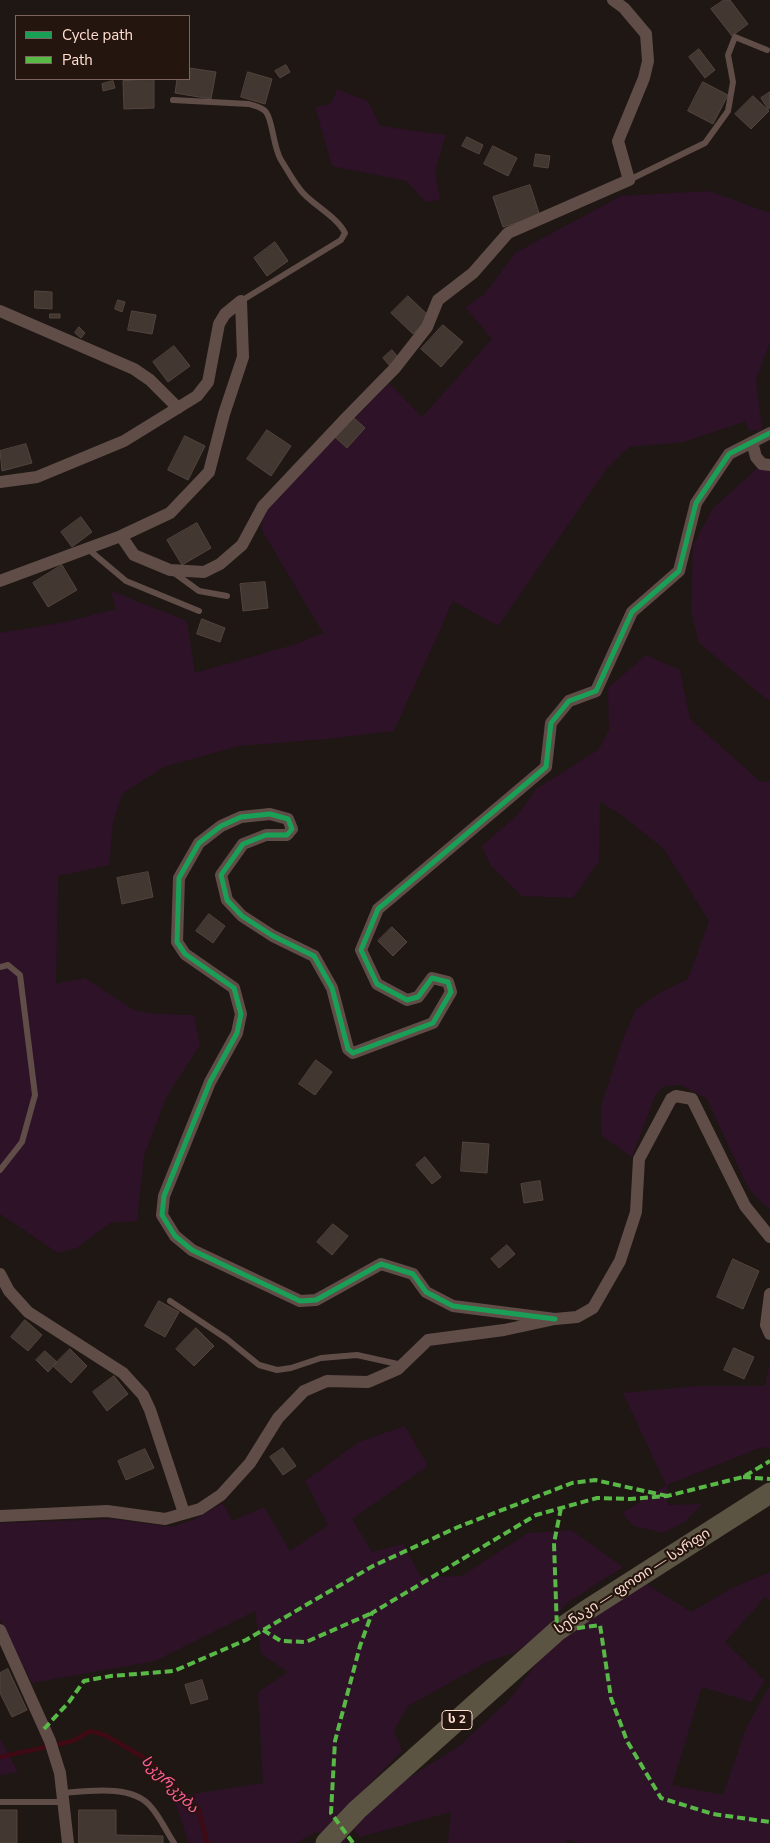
<!DOCTYPE html>
<html>
<head>
<meta charset="utf-8">
<style>
  body { margin:0 }
  #map { position:relative; width:770px; height:1843px; overflow:hidden; background:#1f1713; font-family:"Nunito Sans",sans-serif }
  canvas { display:block }
  .legend { position:absolute; left:15px; top:15px; width:175px; height:65px; box-sizing:border-box; background:#24150e; border:1px solid #7c655c; margin:0; padding:6px 9px; list-style:none; font-size:15px; color:#ffded1 }
  .legend li { display:flex; align-items:center; gap:10px; height:25px }
  .legend b { width:25px; border:1px solid #7c655c }
</style>
</head>
<body>
<div id="map">
<canvas width="770" height="1843"></canvas>
<ul class="legend">
<li><b style="height:6px;background:#1a9f57"></b>Cycle path</li>
<li><b style="height:6px;background:#58b947"></b>Path</li>
</ul>
</div>
<script>
const c = document.querySelector('canvas').getContext('2d');
c.lineJoin = 'round';
function fillPath(path, color) { c.fillStyle = color; c.fill(path, 'evenodd'); }
function stroke(path, color, width, dash) { c.strokeStyle = color; c.lineWidth = width; c.lineCap = dash ? 'butt' : 'round'; c.setLineDash(dash || []); c.stroke(path); }
function drawText(font, color, halo, rows, align = 'center') {
  c.font = font + ' "Nunito Sans","Noto Sans Georgian",sans-serif'; c.lineWidth = 4.5; c.setLineDash([]); c.textBaseline = 'middle'; c.strokeStyle = halo; c.fillStyle = color; for (const [text, x, y, turn = 0] of rows) {
    c.save(); c.translate(x, y); c.rotate((+turn || 0) * Math.PI / 180); c.textAlign = isNaN(turn) ? turn : align; if (halo) c.strokeText(text, 0, 0); c.fillText(text, 0, 0); c.restore();
  }
}
const green = new Path2D(`
  M337,89L368,101L380,126L446,135L435,170L440,200L426,202L406,181L332,166L315,107L331,104Z
  M709,191L770,213V342L756,380L762,430L749,431L746,421L684,442L629,447L608,467L498,626L453,601L394,731L326,739L239,746L164,767L123,793L113,822L109,865L58,876L56,984L85,978L134,1010L154,1014L194,1015L200,1045L166,1098L144,1156L137,1221L110,1223L77,1248L58,1253L0,1214V633L61,623L116,609L111,591L187,621L195,673L296,644L323,633L261,529L266,509L389,383L422,417L492,339L465,307L485,294L515,253L621,196Z
  M759,467H770V702L699,643L691,612L693,545L713,508Z
  M646,655L680,670L690,719L761,782L770,781V1210L748,1188L707,1099L681,1085L664,1086L655,1096L632,1157L602,1136L601,1106L624,1036L636,1009L659,993L688,979L709,921L664,849L620,814L600,802L599,861L573,898L522,896L490,865L482,846L519,813L536,789L598,750L609,730L608,688Z
  M770,1359V1447L760,1448L667,1485V1505L702,1504L685,1522L663,1533L634,1526L622,1513L666,1485L623,1393L697,1386H765Z
  M405,1426L428,1466L352,1519L372,1552L403,1544L421,1577L462,1576L528,1533L571,1530L623,1567L567,1603L541,1634L514,1653L489,1661L408,1706L394,1730L402,1751L339,1815L400,1783L458,1747L508,1701L550,1646L642,1581L691,1612L734,1587L770,1572V1601L765,1597L725,1642L765,1681L751,1702L702,1687L672,1785L723,1795L746,1728L770,1685V1843H579L566,1839L568,1843H448L451,1812L360,1837L350,1826L345,1843H327L318,1831L296,1843H189L173,1797L263,1783L258,1692L288,1672L261,1654L255,1611L155,1661L32,1683L0,1620V1523L112,1519L172,1527L197,1518L223,1503L232,1521L264,1507L290,1551L328,1525L305,1481L359,1442Z
  M0,1738L18,1772L0,1775Z`);
const stream = new Path2D(`
  M0,1757L73,1741L90,1731L105,1735L148,1760L199,1811L207,1843`);
const building = new Path2D(`
  M724,0H730L748,24L732,36L711,9Z
  M699,49L715,70L705,78L689,57Z
  M286,65L290,72L280,78L275,71Z
  M189,68L216,72L211,99L175,93L177,79H189Z
  M248,72L272,79L265,104L241,97Z
  M154,80V108L124,109L123,81Z
  M113,81L115,88L103,91L102,84Z
  M703,82L728,95L713,124L688,111Z
  M770,92V108L768,109L761,98Z
  M753,96L769,111L751,129L735,114Z
  M467,137L483,145L479,154L462,146Z
  M493,146L517,158L508,176L484,164Z
  M536,154L550,156L548,168L534,166Z
  M530,185L540,216L503,227L493,197Z
  M275,242L288,261L267,276L254,258Z
  M35,291L52,292V309L35,308Z
  M408,296L430,317L413,334L391,313Z
  M118,300L125,302L122,312L115,309Z
  M132,311L156,315L152,334L128,330Z
  M50,314H60V318H50Z
  M443,325L463,342L441,367L421,349Z
  M79,327L85,333L81,338L75,333Z
  M174,346L190,366L168,382L153,362Z
  M392,350L398,357L389,365L383,358Z
  M353,417L365,428L347,448L335,437Z
  M267,430L291,446L271,476L247,459Z
  M185,436L205,446L188,480L168,470Z
  M26,444L32,463L2,471L0,451Z
  M81,517L92,532L72,547L61,532Z
  M197,523L211,548L182,565L167,540Z
  M62,565L77,590L48,607L33,583Z
  M265,582L268,608L243,611L240,584Z
  M202,619L225,628L220,642L197,634Z
  M148,872L153,897L122,904L117,878Z
  M209,914L225,926L213,943L196,931Z
  M392,927L407,942L393,956L378,941Z
  M316,1060L332,1072L315,1095L299,1084Z
  M463,1142L489,1144L487,1173L461,1171Z
  M425,1157L441,1177L432,1184L416,1165Z
  M540,1181L543,1200L524,1203L521,1184Z
  M333,1224L348,1236L332,1255L317,1242Z
  M507,1245L515,1254L499,1268L491,1259Z
  M733,1259L759,1271L743,1309L717,1297Z
  M159,1301L179,1312L165,1337L145,1326Z
  M25,1320L42,1335L28,1351L11,1337Z
  M196,1328L214,1346L194,1366L176,1349Z
  M734,1348L754,1357L744,1379L724,1370Z
  M70,1349L87,1366L71,1383L53,1366Z
  M45,1351L57,1362L48,1372L36,1360Z
  M114,1376L128,1394L107,1411L93,1392Z
  M283,1448L296,1466L283,1475L270,1457Z
  M145,1449L154,1468L126,1480L118,1461Z
  M8,1669L27,1710L12,1717L0,1693V1673Z
  M202,1680L208,1699L191,1704L185,1685Z
  M0,1810H17V1843H0Z
  M79,1810H116V1835L163,1836V1843H79Z`);
const service = new Path2D(`
  M173,100L249,104C255,106 262,107 266,112C273,121 273,147 281,160C288,171 294,183 303,193C315,206 338,218 345,233L341,240L241,301
  M629,180L705,143L728,111L733,82L728,55L735,37L767,50
  M88,549L126,581L199,611
  M173,572L199,591L227,596
  M0,967L8,965L20,975L35,1095L22,1142L0,1170
  M170,1301L227,1339L259,1365L277,1370L291,1368L321,1358L357,1355L402,1365
  M63,1793C88,1791 133,1784 151,1807C160,1817 166,1831 174,1843
  M0,1802H64`);
const minor = new Path2D(`
  M0,311L134,369L150,380L178,408
  M752,442L756,457L762,464L770,465
  M0,482L37,477L124,441L197,396L208,382L219,324L225,314L241,301
  M121,536L134,555L170,570L204,572L220,564L242,545L263,506L346,418L395,368L427,327L438,300L473,273L508,233L629,180L618,141L644,78L648,61L646,34L624,8L613,0
  M0,581L121,536L170,513L209,472L224,414L243,357L241,301
  M0,1274L9,1291L28,1312L123,1373L143,1395L150,1410L184,1513
  M770,1294L766,1325L770,1334
  M555,1319L453,1306L426,1292L413,1274L381,1264L316,1300L300,1301L192,1250L175,1236L162,1215L164,1196L210,1082L237,1033L241,1014L234,988L185,954L177,942L179,878L199,843L221,826L241,817L270,814L288,819L292,829L287,835H266L243,844L221,875L227,900L242,916L273,936L314,956L332,988L348,1049L353,1053L433,1023L451,992L448,982L432,978L418,997L407,1000L377,984L361,950L378,909L546,767L551,723L569,701L596,691L632,612L679,571L696,503L729,454L770,433
  M0,1516L107,1511L165,1519L200,1509L221,1495L250,1463L278,1418L304,1391L327,1381L368,1382L398,1369L428,1340L504,1330L555,1319L577,1317L593,1308L620,1261L636,1212L639,1159L671,1099L676,1096L692,1099L745,1206L770,1237
  M0,1630L50,1741L60,1773L68,1843`);
const trunk = new Path2D(`
  M326,1843L357,1810L557,1631L587,1610L770,1493`);
const quiet = new Path2D(`
  M743,1477L770,1479
  M561,1508L554,1543L557,1631L600,1625L611,1698L627,1741L661,1798L713,1814L770,1822
  M263,1630L281,1641L306,1642L372,1613
  M44,1729L69,1702L84,1681L111,1676L174,1671L246,1640L373,1566L458,1527L572,1483L595,1480L667,1496
  M353,1843L331,1813L335,1741L360,1646L372,1613L536,1515L597,1498L630,1499L667,1496L743,1477L770,1461`);
const cycleway = new Path2D(`
  M555,1319L453,1306L426,1292L413,1274L381,1264L316,1300L300,1301L192,1250L175,1236L162,1215L164,1196L210,1082L237,1033L241,1014L234,988L185,954L177,942L179,878L199,843L221,826L241,817L270,814L288,819L292,829L287,835H266L243,844L221,875L227,900L242,916L273,936L314,956L332,988L348,1049L353,1053L433,1023L451,992L448,982L432,978L418,997L407,1000L377,984L361,950L378,909L546,767L551,723L569,701L596,691L632,612L679,571L696,503L729,454L770,433`);
const shields = [
  [457,1720,30]
];
const shieldNames = [
  ["ს 2",457,1720]
];
const streetNames = [
  ["სენაკი — ფოთი — სარფი",633,1582,-33]
];
const waterNames = [
  ["სკურკუბა",169,1785,45]
];
fillPath(green, '#2d1228');
stroke(stream, '#400a15', 4.5);
fillPath(building, '#423731');
stroke(building, '#53453d', 1);
stroke(service, '#604d48', 6);
stroke(minor, '#604d48', 12);
stroke(trunk, '#5c5443', 21);
stroke(quiet, '#58b947', 4, [8, 4]);
stroke(cycleway, '#1a9f57', 5);
for (const [x, y, w] of shields) { const box = new Path2D(); box.roundRect(x - w / 2, y - 9.5, w, 19, 4); c.fillStyle = '#24150e'; c.fill(box); stroke(box, '#ffded1', 1); }
drawText('bold 12px', '#ffded1', null, shieldNames);
drawText('14px', '#ffded1', '#24150e', streetNames);
drawText('italic 15px', '#ff5f9c', '#24150e', waterNames);
</script>
</body>
</html>
